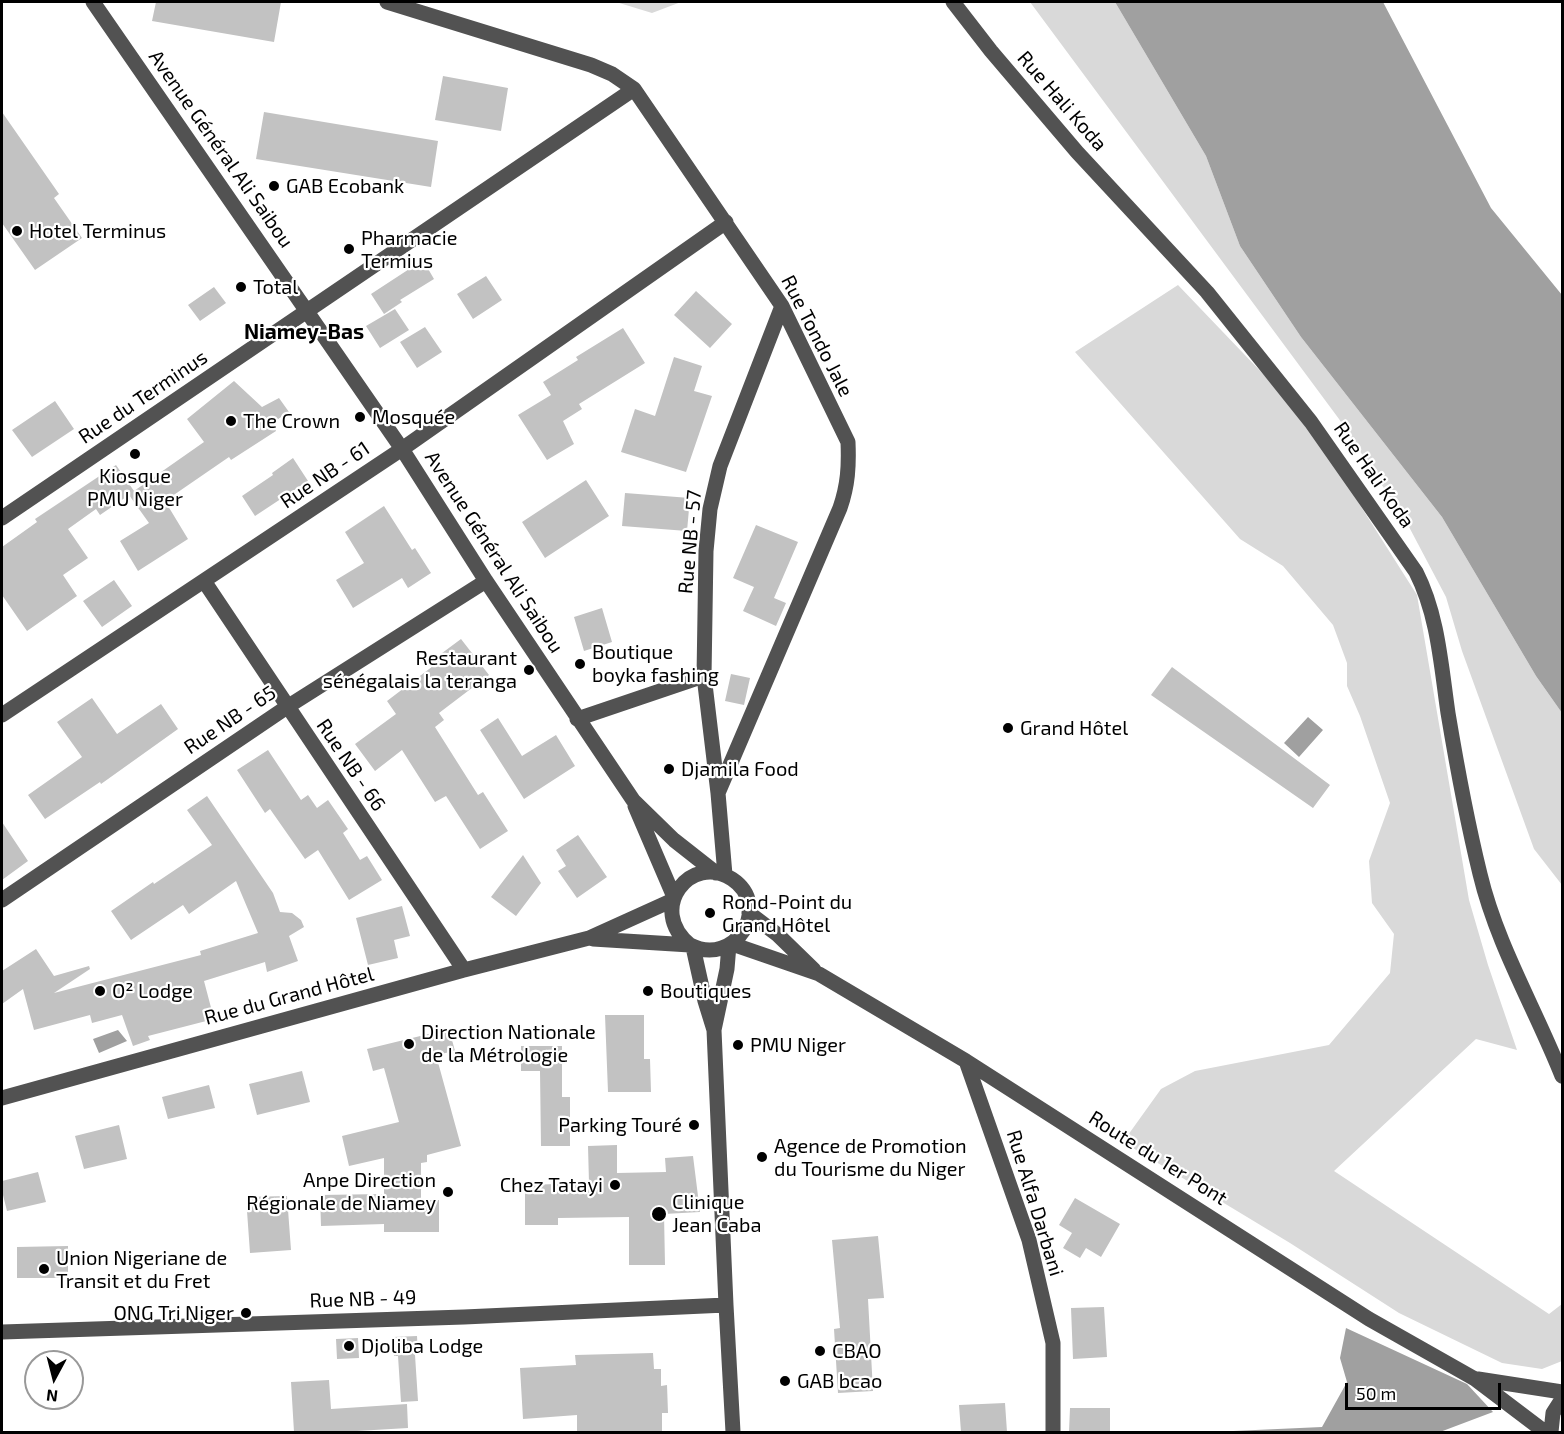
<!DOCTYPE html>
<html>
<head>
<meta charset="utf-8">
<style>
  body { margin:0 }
  #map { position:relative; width:1564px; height:1434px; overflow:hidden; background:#fff; font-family:"Exo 2",sans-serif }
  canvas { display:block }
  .frame { position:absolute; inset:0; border:3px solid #000; pointer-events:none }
  .north { position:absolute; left:24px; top:1350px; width:60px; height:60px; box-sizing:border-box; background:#fff; border:2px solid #999; border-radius:50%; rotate:187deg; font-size:16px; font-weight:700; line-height:24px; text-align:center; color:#000 }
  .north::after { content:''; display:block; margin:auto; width:21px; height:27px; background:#000; clip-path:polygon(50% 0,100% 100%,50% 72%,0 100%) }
  .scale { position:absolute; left:1345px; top:1383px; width:156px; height:27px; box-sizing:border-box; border:3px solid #000; border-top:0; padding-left:8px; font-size:18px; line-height:21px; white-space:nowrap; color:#000; -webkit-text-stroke:4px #fff; paint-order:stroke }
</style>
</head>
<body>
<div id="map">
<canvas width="1564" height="1434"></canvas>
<div class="frame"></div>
<div class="north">N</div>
<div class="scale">50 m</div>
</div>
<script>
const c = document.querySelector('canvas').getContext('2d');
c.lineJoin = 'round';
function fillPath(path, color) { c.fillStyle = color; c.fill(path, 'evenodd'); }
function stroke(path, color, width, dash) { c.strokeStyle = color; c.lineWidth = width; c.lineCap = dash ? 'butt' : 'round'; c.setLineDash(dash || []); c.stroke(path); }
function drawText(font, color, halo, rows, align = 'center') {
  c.font = font + ' "Exo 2",sans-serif'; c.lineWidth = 4.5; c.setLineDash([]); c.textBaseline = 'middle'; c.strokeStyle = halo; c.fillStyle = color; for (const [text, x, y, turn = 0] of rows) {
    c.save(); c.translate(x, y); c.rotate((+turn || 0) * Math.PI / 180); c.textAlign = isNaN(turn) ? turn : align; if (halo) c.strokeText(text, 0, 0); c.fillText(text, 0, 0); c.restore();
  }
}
const green = new Path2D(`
  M616,2H681L652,13Z
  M1030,2H1115L1206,156L1240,246L1301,337L1442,517L1536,676L1562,713V885L1534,849L1462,651L1446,597L1408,525L1339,419Z
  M1178,285L1265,376L1315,434L1417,595L1469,900L1488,965L1517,1050L1476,1039L1334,1171L1549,1314L1562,1304V1361L1542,1369L1502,1363L1399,1313L1290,1243L1123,1142L1161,1089L1195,1071L1329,1045L1390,973L1394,934L1372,903L1369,861L1390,803L1360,716L1347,686V663L1333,625L1283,566L1240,539L1075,352Z`);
const water = new Path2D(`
  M1115,2H1383L1491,208L1562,295V713L1536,676L1442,517L1301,337L1240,246L1206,156Z
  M1308,717L1323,730L1299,757L1284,743Z
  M118,1030L127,1041L99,1053L93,1039Z
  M1346,1328L1467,1384L1493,1412L1440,1432H1211L1322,1427L1347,1382L1340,1358Z`);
const building = new Path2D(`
  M156,2H281L274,42L152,21Z
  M443,76L508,88L501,131L435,120Z
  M2,112L59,194L54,198L82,238L35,270L2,223Z
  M264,112L438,141L431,187L256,159Z
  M423,260L434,279L400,300L402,302L384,314L371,294Z
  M486,276L502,300L473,319L457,294Z
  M214,287L226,303L200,321L188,305Z
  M696,291L732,324L710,348L674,315Z
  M395,309L409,330L380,348L366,326Z
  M425,327L442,352L417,368L400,342Z
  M623,328L645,363L579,404L582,409L563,421L574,444L547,460L518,415L551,395L543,382L578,360L576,357Z
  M674,357L702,366L694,391L712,396L686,472L621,452L635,409L655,416Z
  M234,381L262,407L279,398L289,412L272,423L276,431L231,460L229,457L165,501L188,539L138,571L120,541L149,523L129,495L100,515L96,509L68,529L88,558L63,575L77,596L27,631L2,595V547L37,522L35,519L116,465L134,491L204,442L187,419Z
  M55,401L74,429L32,457L12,430Z
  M293,458L308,481L255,516L242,496L273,475L272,473Z
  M586,480L609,516L545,558L522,522Z
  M625,493L690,498L687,531L622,526Z
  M384,506L412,550L415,548L431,573L408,588L402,578L353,608L336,580L364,563L345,532Z
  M756,525L798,542L774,598L786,603L776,626L743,611L754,587L733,578Z
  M114,580L132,606L102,627L83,601Z
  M602,608L612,642L584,651L574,617Z
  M461,639L489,675L439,713L444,720L435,727L478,795L483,792L508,831L480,849L446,796L435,802L402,750L375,771L355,744L396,714L387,701L437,663L434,659Z
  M1172,667L1330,785L1313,808L1151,695Z
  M731,674L750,678L744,705L725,701Z
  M92,698L117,734L161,704L178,729L101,784L100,782L45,819L28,795L82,757L57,722Z
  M498,718L522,756L556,735L575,766L524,799L480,730Z
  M268,750L301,800L308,795L317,808L328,800L348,829L343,833L360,860L367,856L382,880L349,900L318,850L305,859L270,809L265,813L237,770Z
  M207,796L273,893L280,912L292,913L301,920L304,927L289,936L298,961L267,972L265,962L204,981L214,1019L148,1036L150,1040L133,1046L122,1015L92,1023L90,1015L34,1030L23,989L2,1004V971L36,949L54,976L89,966L90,969L54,993L201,955L200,951L258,933L236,881L189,914L183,905L131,940L111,911L153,882L154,884L212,845L187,810Z
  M2,822L28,861L2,880Z
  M578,835L607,877L577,898L558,871L566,866L556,850Z
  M523,855L541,883L516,916L491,897Z
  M402,906L410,936L394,940L398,958L368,965L356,918Z
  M605,1015H644V1059H650L651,1092H608Z
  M449,1029L455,1051L436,1055L461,1146L427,1155V1162L421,1163V1200H439V1232H384V1224L321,1226L320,1195L384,1194V1158L349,1166L342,1136L399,1122L384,1068L373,1071L367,1049Z
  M521,1046H562V1097H570V1146H541L540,1071H521Z
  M302,1071L310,1102L257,1115L249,1084Z
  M209,1085L215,1108L168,1119L162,1097Z
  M119,1125L127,1159L84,1169L75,1136Z
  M617,1145V1173L666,1172L665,1158L693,1156L700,1212L664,1214L665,1265H629V1217L558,1218V1225H525V1185L589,1183L588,1146Z
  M38,1172L46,1202L7,1211L2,1191V1181Z
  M287,1196L291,1250L250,1253L246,1197Z
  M1075,1198L1120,1224L1101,1257L1086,1248L1080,1258L1063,1248L1072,1233L1059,1225Z
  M878,1236L884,1298L868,1299L873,1391L838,1393L834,1329L840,1328L832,1240Z
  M68,1246V1278H17V1247Z
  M1104,1307L1107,1357L1073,1359L1071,1308Z
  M417,1336L418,1355H415L418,1401L401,1402L398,1356H394L393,1337Z
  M358,1338L359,1358L337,1359L336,1339Z
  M653,1353L654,1369H661V1386L667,1385L668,1413H662V1432H577V1415L523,1419L520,1368L576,1365L575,1355Z
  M329,1380L331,1409L407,1404L408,1428L340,1432H294L291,1382Z
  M1005,1403L1007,1432H961L959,1405Z
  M1070,1408H1110V1432H1069Z`);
const minor = new Path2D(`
  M93,2L402,449L486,581L633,800L674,840L716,873
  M387,2L591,65L612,74L634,89L782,306L848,442C849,466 848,485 840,508L718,793
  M953,2L991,51L1077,152L1207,292L1311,422L1416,572C1438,615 1441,665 1448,713C1457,767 1467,821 1480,874C1497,945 1535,1008 1562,1076
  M2,518L634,89
  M204,581L464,970
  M2,715L402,449L726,222
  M577,719L704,676
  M635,806L674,897
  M725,875L718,793L704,676L706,551L710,509L720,466L782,306
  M2,900L287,707L486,581
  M749,913L778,935L814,970
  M593,939L690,945C735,968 773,906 732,879C691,852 646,909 690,945
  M732,944L819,974L966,1061L1369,1319L1475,1379L1545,1432
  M729,945L727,969L714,1030L726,1305L733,1432
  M693,947L705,1001L714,1030
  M966,1061L1029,1240L1053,1343V1432
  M2,1098L464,970L589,938L673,900
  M2,1332L464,1317L726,1305
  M1478,1379L1562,1392
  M1551,1432L1553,1413L1562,1399`);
const markers = [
  [274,186,6,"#000"],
  [17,231,6,"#000"],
  [349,249,6,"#000"],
  [241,287,6,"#000"],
  [360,417,6,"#000"],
  [231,421,6,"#000"],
  [135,454,6,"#000"],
  [580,664,6,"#000"],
  [529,670,6,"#000"],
  [1008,728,6,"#000"],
  [669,769,6,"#000"],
  [710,913,6,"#000"],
  [100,991,6,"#000"],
  [648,991,6,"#000"],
  [409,1044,6,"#000"],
  [738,1045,6,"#000"],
  [694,1125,6,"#000"],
  [762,1157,6,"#000"],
  [615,1185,6,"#000"],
  [448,1192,6,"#000"],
  [659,1214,8,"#000"],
  [44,1269,6,"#000"],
  [246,1313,6,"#000"],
  [349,1346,6,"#000"],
  [820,1351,6,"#000"],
  [785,1381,6,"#000"]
];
const streetNames = [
  ["Rue Hali Koda",1062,101,49],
  ["Avenue Général Ali Saibou",221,149,55],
  ["Rue Tondo Jale",817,336,63],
  ["Rue du Terminus",143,397,-34],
  ["Rue NB - 61",325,475,-34],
  ["Rue Hali Koda",1374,475,55],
  ["Rue NB - 57",690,542,-85],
  ["Avenue Général Ali Saibou",494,552,57],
  ["Rue NB - 65",230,720,-34],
  ["Rue NB - 66",351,765,56],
  ["Rue du Grand Hôtel",289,996,-15],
  ["Route du 1er Pont",1158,1158,32],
  ["Rue Alfa Darbani",1035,1203,73],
  ["Rue NB - 49",363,1299,-2]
];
const poiNames = [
  ["GAB Ecobank",286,186],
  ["Hotel Terminus",29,231],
  ["Pharmacie",361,238],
  ["Termius",361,261],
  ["Total",253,287],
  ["Mosquée",372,417],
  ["The Crown",243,421],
  ["Kiosque",135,476,"center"],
  ["PMU Niger",135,499,"center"],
  ["Boutique",592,652],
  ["boyka fashing",592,675],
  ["Restaurant",517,658,"right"],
  ["sénégalais la teranga",517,681,"right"],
  ["Grand Hôtel",1020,728],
  ["Djamila Food",681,769],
  ["Rond-Point du",722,902],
  ["Grand Hôtel",722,925],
  ["O² Lodge",112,991],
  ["Boutiques",660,991],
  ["Direction Nationale",421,1032],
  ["de la Métrologie",421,1055],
  ["PMU Niger",750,1045],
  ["Parking Touré",682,1125,"right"],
  ["Agence de Promotion",774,1146],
  ["du Tourisme du Niger",774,1169],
  ["Anpe Direction",436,1180,"right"],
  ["Régionale de Niamey",436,1203,"right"],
  ["Chez Tatayi",603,1185,"right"],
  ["Clinique",672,1202],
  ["Jean Caba",672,1225],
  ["Union Nigeriane de",56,1258],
  ["Transit et du Fret",56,1281],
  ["ONG Tri Niger",234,1313,"right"],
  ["Djoliba Lodge",361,1346],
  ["CBAO",832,1351],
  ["GAB bcao",797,1381]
];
const neighbourhoodNames = [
  ["Niamey-Bas",304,332]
];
fillPath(green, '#d9d9d9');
fillPath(water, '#a0a0a0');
fillPath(building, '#c2c2c2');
stroke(minor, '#525252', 15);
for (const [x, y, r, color] of markers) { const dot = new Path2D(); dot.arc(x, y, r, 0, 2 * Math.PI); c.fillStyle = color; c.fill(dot); stroke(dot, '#fff', 2); }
drawText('20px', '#000', '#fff', streetNames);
drawText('20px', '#000', '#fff', poiNames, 'left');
drawText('bold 21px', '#000', '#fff', neighbourhoodNames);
</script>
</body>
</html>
